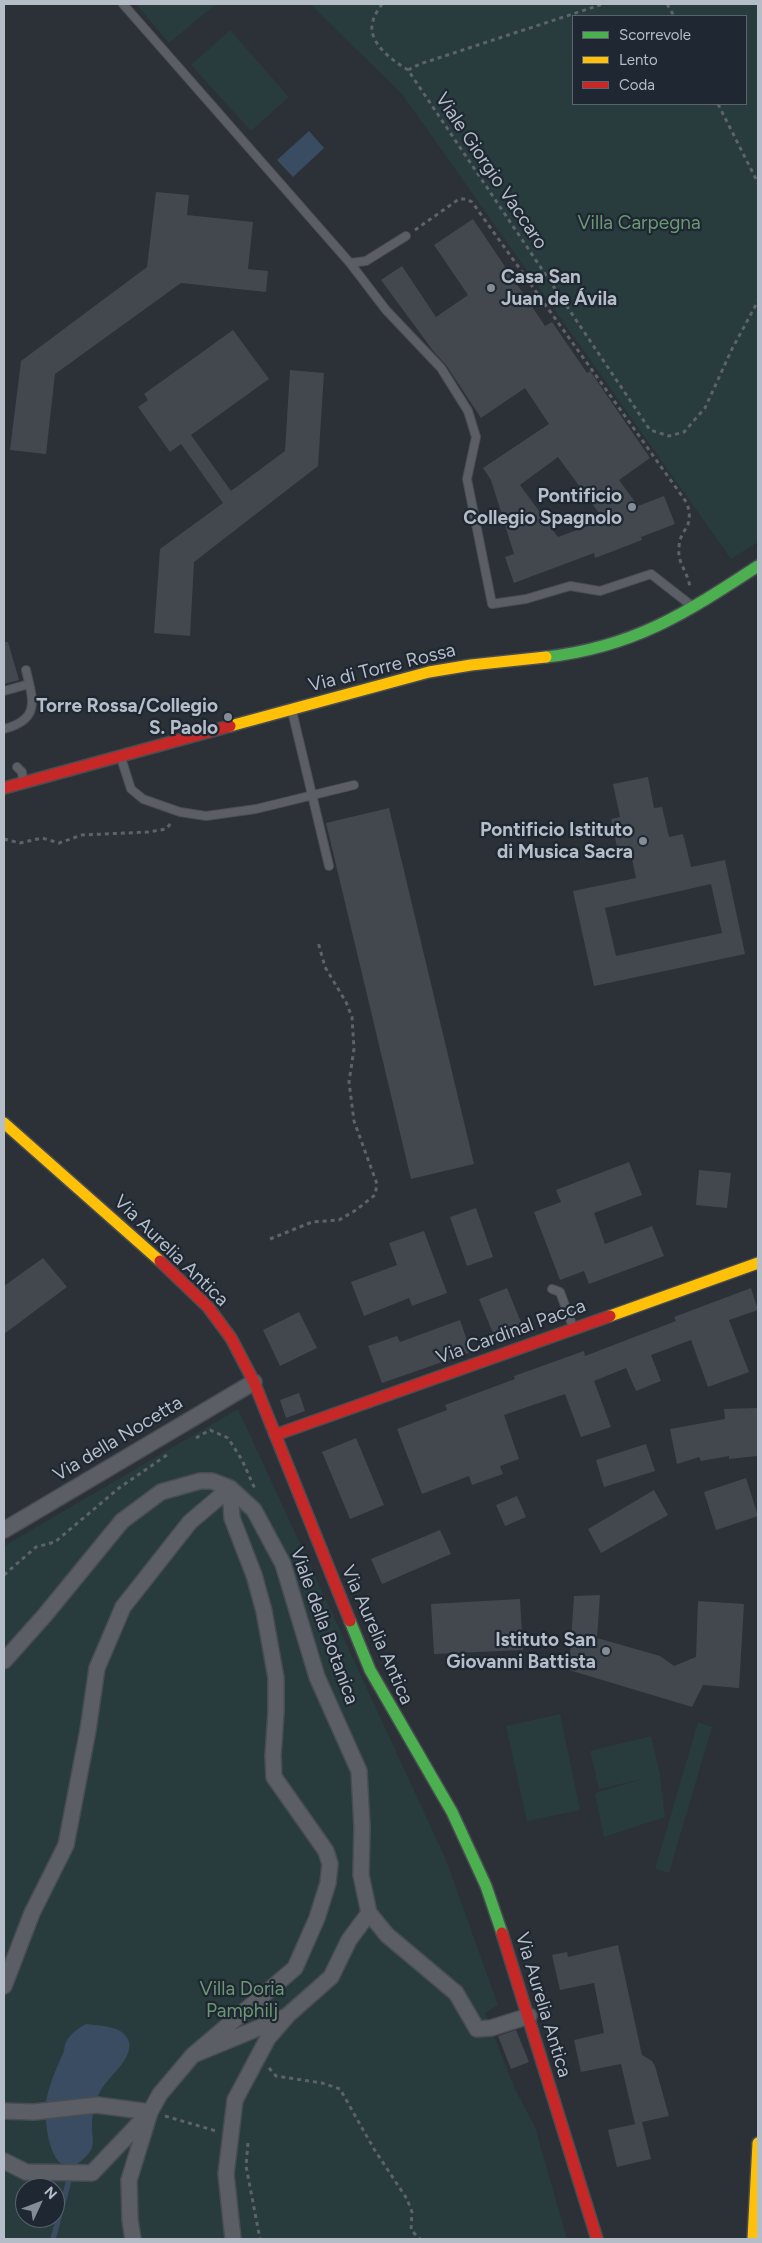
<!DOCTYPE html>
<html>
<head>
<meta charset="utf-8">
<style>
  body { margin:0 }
  #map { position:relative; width:762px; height:2243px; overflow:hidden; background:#2b3137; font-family:Figtree,sans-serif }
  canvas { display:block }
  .frame { position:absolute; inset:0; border:5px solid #b4bdc8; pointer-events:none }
  .legend { position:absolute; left:572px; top:15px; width:175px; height:90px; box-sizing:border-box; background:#1e2732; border:1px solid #5a636e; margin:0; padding:6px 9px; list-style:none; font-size:15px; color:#b4bdc8 }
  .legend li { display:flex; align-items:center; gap:10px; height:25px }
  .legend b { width:25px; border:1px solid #5a636e }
  .north { position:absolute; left:15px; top:2178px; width:50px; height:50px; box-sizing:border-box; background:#1e2732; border:1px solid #5a636e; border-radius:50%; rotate:47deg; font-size:14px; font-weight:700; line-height:20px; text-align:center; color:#b4bdc8 }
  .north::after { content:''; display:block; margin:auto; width:18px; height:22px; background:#848c95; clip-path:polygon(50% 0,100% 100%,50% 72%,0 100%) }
</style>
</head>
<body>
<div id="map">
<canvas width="762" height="2243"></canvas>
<div class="frame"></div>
<ul class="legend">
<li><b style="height:6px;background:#4caf50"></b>Scorrevole</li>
<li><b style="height:6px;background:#ffc107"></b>Lento</li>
<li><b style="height:6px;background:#c62828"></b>Coda</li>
</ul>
<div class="north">N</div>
</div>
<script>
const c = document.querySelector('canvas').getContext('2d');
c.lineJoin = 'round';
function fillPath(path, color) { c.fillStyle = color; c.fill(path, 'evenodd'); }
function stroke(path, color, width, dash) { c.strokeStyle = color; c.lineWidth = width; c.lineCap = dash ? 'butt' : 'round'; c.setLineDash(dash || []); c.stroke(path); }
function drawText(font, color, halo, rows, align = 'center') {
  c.font = font + ' Figtree,sans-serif'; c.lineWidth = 4.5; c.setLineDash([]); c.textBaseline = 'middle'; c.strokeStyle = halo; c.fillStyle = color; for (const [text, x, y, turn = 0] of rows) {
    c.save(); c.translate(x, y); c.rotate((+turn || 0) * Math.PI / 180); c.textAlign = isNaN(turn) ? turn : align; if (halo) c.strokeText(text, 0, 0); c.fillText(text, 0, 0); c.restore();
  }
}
const green = new Path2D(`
  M136,4H216L169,43Z
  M310,4H758V542L731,559L402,94ZM746,16V104H573V16Z
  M230,30L289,97L251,131L191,65Z
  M238,1409L446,1860L498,2005L485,2013L514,2087L535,2127L567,2239H4V1546ZM25,2188H55V2218H25Z
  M560,1714L580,1810L527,1821L506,1726Z
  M698,1722L712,1727L669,1873L655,1869Z
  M651,1736L660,1775L665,1817L604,1837L595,1793L643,1779L599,1789L590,1751Z`);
const water = new Path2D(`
  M309,131L324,148L293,177L277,160Z
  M86,2024C100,2026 124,2025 129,2042C133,2059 108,2077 101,2090C96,2098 92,2114 92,2123C91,2141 99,2146 81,2161C51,2186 43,2119 46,2102C49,2084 57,2067 64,2051C65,2037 74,2031 86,2024Z`);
const stream = new Path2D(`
  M53,2239L71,2173`);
const building = new Path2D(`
  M156,192L189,195L187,215L253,222L248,269L268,271L266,292L181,283L55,374L46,454L10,450L21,361L147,267Z
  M473,219L545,326L552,322L587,373L590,371L650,458L619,480L638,506L664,496L675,524L641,537L642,540L595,558L594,553L514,583L505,557L514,554L491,480L483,468L549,424L525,388L481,418L446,365L434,352L381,280L402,266L436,317L468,295L434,245ZM558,457L604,520L558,537L520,485Z
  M233,330L269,379L191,435L231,491L285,451L290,370L324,373L318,466L194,562L190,636L154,633L160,549L223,503L181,444L170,452L138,407L148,400L144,394Z
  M4,642H8L19,680L4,684Z
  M648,777L654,808L662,807L669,837L683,834L691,867L725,860L745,954L594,986L573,891L636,878L630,849L618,852L611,819L620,817L613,784ZM711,884L722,933L616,956L605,908Z
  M389,808L474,1164L411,1179L326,823Z
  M629,1162L642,1195L594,1213L605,1244L652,1226L664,1256L589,1284L584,1271L560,1280L534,1212L561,1202L556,1190Z
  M699,1170L731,1173L727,1208L696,1205Z
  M476,1208L493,1257L467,1266L450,1217Z
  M424,1231L447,1293L412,1306L409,1298L364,1316L351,1282L397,1265L389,1243Z
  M43,1258L67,1287L4,1334V1286Z
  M507,1288L525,1332L497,1343L479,1299Z
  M751,1288L758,1310L729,1320L749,1372L708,1387L691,1340L651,1355L661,1381L636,1391L626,1368L594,1381L611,1427L581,1437L565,1394L504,1415L519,1459L500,1466L503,1474L472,1485L469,1476L422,1494L397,1429L447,1410L445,1405L515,1379L514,1376L584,1351L585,1356L676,1321L674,1317Z
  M299,1312L317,1348L280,1366L263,1330Z
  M460,1320L471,1352L382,1383L368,1346L397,1336L400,1342Z
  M299,1393L305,1411L286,1418L280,1400Z
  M758,1408L757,1456L729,1459V1456L701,1461L699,1457L677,1464L670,1429L725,1419L724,1409Z
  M356,1438L384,1505L350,1519L322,1452Z
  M646,1444L655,1471L604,1487L596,1460Z
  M746,1478L758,1516L716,1530L704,1492Z
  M654,1490L668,1515L601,1553L588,1529Z
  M517,1496L526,1517L505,1526L496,1505Z
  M440,1530L451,1554L382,1584L371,1559Z
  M600,1595L597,1638L660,1656L674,1666L696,1657L698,1601L744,1604L739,1688L703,1685L692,1707L569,1670L574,1596Z
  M520,1599L523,1650L434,1654L431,1604Z
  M618,1945L642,2055L652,2061L655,2066L669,2116L642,2122L651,2159L617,2167L608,2130L635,2124L621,2064L581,2072L574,2040L604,2033L594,1983L560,1990L552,1955L567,1952L568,1957Z
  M516,2030L529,2062L511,2069L498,2036Z`);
const path = new Path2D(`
  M382,4C379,9 374,15 373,21C366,42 393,61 408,70L650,430L669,436L684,432L705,408L732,349L758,301
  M667,4L674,16
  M408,70L420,64L603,4
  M718,104L758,183
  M415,230L459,199H466L472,202L687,503C695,530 680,527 679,547C677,564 688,571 690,588
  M4,839L20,843L42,838L59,843L82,835L149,832L166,829L172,822
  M270,1239L312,1222L339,1220L356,1210L375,1195L377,1184L354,1121L349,1082L354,1049L352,1017L346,1002L325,967L318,942
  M196,1438L210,1430L228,1438L242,1460L255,1489
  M4,1575L36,1547L55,1542L119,1488L167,1455
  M269,2068L276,2076L322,2083L340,2089L374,2149L407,2199L412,2212L411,2230L420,2239
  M165,2116L216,2131
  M248,2143L246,2166L260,2239`);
const lane = new Path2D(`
  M123,4L350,263L366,261L406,236
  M350,263L386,310L441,368L468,411L476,437L467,479L492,604L526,599L570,586L600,591L651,574L692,606
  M4,691L29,684
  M292,711L329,866
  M4,729C41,719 33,700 26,670
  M121,758L131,789L143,799L180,812L206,816L256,809L354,785
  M17,767L22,772L23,780
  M552,1289L560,1292L573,1327`);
const street = new Path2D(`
  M4,1530L254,1382
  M4,1661L45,1615L122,1521L161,1492L200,1481H212L230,1488L254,1510L283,1564L317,1677L359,1771L362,1827L361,1875L369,1913L387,1935L456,1993L477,2029L491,2028L529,2016
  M4,1986L32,1913L66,1845L88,1730L97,1668L123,1607L190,1522L230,1488
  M193,2055L295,1968L317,1918L328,1883L330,1864L326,1851L274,1777L273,1756L276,1712V1678L264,1611L254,1575L232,1518L230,1488
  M4,2111L34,2112L97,2105L150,2112L129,2180L130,2220L133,2239
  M4,2161L26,2172L92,2173L150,2112L160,2094L193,2055L285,2017
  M233,2239L226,2174L235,2100L268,2038L288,2015L331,1977L349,1940L369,1913`);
const fast = new Path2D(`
  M546,657C634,647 686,613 758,566
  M350,1621L370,1670L452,1812L486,1886L502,1933`);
const slow = new Path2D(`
  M230,726L429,672L471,665L546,657
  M4,1123L160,1261
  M610,1316L758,1263
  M753,2239L758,2143`);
const jam = new Path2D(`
  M4,788L230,726
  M160,1261L208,1307L231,1338L254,1382L350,1621
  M275,1435L610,1316
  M502,1933L597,2239`);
const markers = [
  [491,288,5,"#848c95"],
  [632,507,5,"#848c95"],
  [228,717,5,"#848c95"],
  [643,841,5,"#848c95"],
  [606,1651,5,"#848c95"]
];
const streetNames = [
  ["Viale Giorgio Vaccaro",491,171,56],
  ["Via di Torre Rossa",382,668,-14],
  ["Via Aurelia Antica",171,1251,44],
  ["Via Cardinal Pacca",511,1332,-20],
  ["Via della Nocetta",118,1439,-31],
  ["Viale della Botanica",324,1626,70],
  ["Via Aurelia Antica",377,1635,66],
  ["Via Aurelia Antica",543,2005,73]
];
const parkNames = [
  ["Villa Carpegna",639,223],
  ["Villa Doria",242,1989],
  ["Pamphilj",242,2011]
];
const poiNames = [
  ["Casa San",501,277,"left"],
  ["Juan de Ávila",501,299,"left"],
  ["Pontificio",622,496],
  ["Collegio Spagnolo",622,518],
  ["Torre Rossa/Collegio",218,706],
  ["S. Paolo",218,728],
  ["Pontificio Istituto",633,830],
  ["di Musica Sacra",633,852],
  ["Istituto San",596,1640],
  ["Giovanni Battista",596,1662]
];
fillPath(green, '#283b3d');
fillPath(water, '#3a4c61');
stroke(stream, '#3a4c61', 5.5);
fillPath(building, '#43484e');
stroke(lane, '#484d52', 10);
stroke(street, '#484d52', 18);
stroke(fast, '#484d52', 14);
stroke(slow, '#484d52', 14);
stroke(jam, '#484d52', 14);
stroke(path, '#5e6369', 3, [4, 4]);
stroke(lane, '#5b5f65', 8);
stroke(street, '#5b5f65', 15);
stroke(fast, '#4caf50', 11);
stroke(slow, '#ffc107', 11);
stroke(jam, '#c62828', 11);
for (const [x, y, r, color] of markers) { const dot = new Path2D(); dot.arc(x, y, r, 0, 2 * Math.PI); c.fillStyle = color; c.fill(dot); stroke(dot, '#1e2732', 2); }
drawText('19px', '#b4bdc8', '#1e2732', streetNames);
drawText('19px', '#6c9874', '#1e2732', parkNames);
drawText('bold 19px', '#b4bdc8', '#1e2732', poiNames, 'right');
</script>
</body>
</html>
